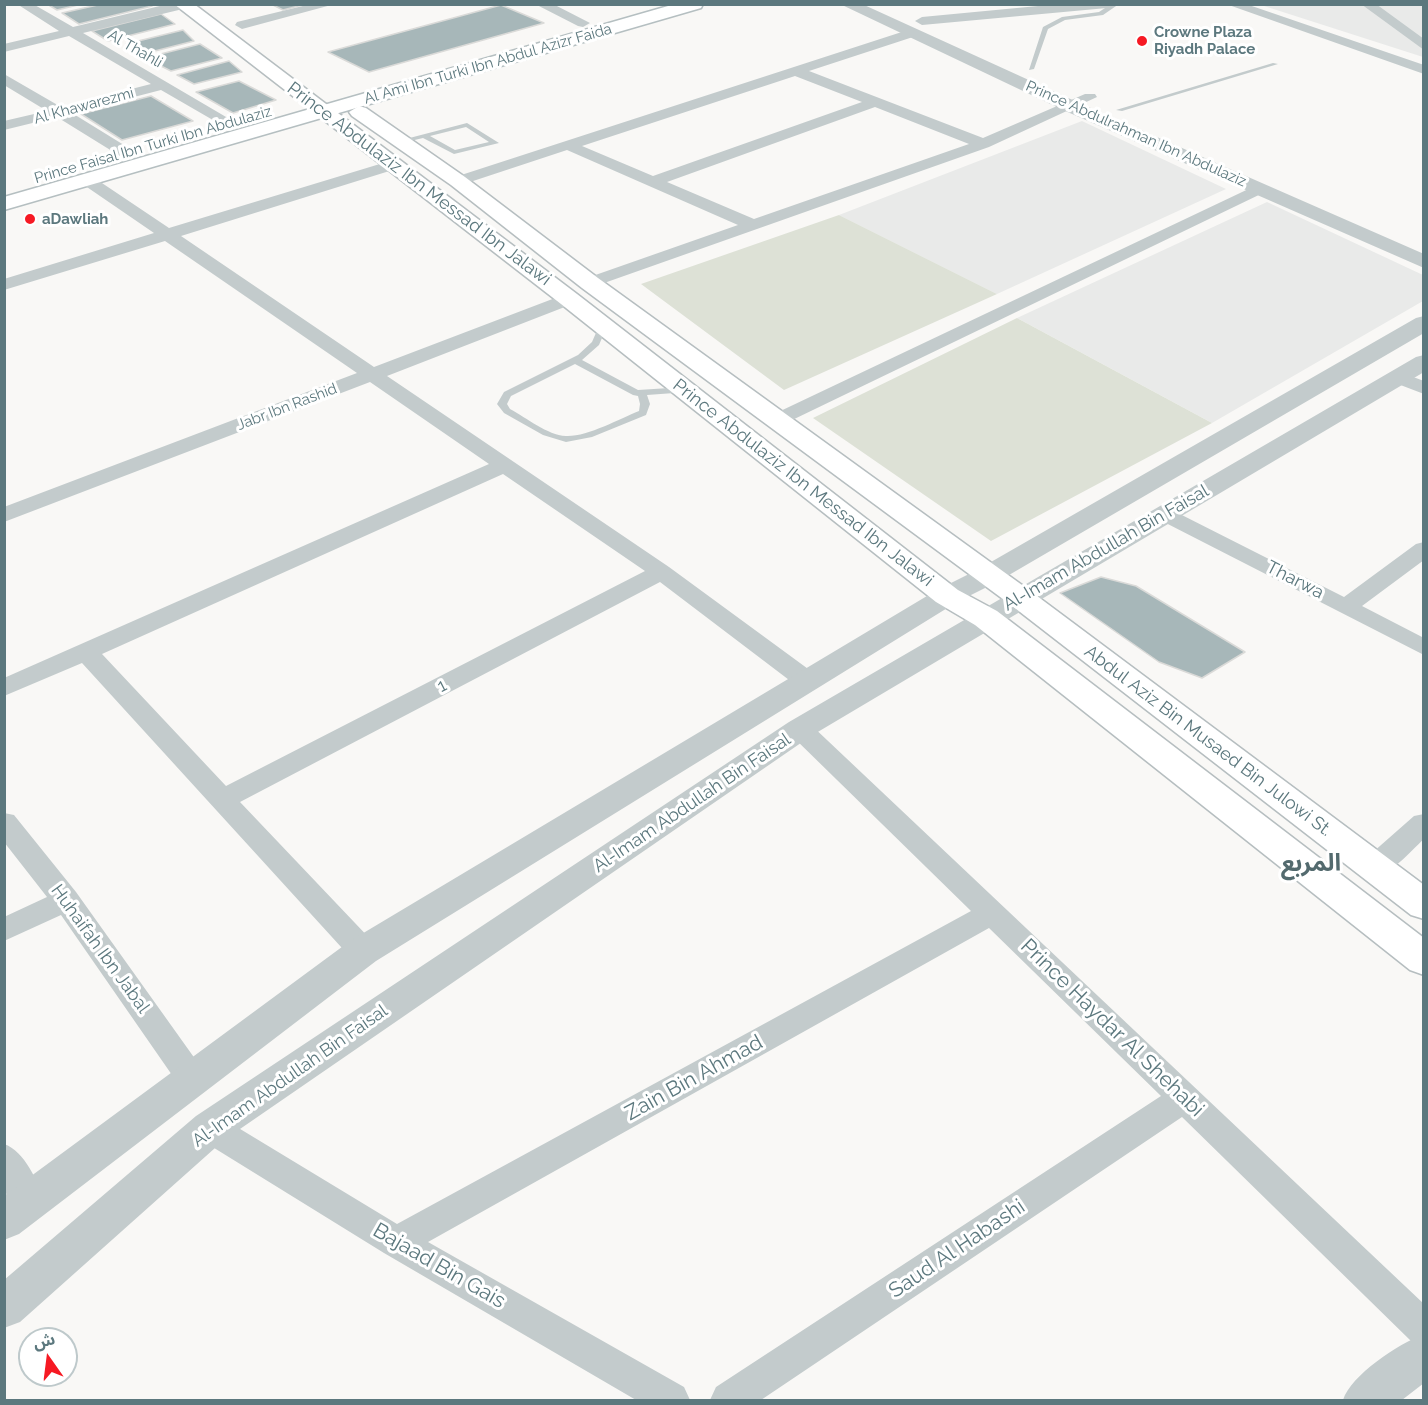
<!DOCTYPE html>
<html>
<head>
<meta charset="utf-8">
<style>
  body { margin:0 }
  #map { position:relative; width:1428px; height:1405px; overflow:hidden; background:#f9f8f6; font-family:Raleway,"Noto Sans Arabic",sans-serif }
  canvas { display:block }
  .frame { position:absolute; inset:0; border:6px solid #5c787e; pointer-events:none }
  .north { position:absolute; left:18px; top:1327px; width:60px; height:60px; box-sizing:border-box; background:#fff; border:2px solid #bec9cb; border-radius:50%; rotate:346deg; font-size:16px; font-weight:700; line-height:24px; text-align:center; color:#5c787e }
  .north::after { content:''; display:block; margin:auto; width:21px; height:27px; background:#f61923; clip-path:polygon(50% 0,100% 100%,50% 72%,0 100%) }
</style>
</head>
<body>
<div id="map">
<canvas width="1428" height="1405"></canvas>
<div class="frame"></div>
<div class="north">ش</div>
</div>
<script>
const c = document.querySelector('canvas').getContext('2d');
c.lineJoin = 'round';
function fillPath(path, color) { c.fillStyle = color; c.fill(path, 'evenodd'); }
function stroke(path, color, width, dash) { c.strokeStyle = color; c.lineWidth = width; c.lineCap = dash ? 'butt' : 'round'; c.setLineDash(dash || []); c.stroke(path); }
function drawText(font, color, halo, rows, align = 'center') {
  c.font = font + ' Raleway,"Noto Sans Arabic",sans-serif'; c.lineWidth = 6; c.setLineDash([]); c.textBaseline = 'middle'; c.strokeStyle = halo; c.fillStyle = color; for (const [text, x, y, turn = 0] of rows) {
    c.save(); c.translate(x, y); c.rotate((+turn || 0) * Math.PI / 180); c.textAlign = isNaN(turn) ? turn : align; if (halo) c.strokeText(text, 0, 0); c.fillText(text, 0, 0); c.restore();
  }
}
const built = new Path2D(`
  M1261,5H1423V57Z
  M1082,121L1226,189L997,294L839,215Z
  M1267,202L1423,275V301L1212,423L1017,318Z`);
const green = new Path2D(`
  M839,215L997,294L784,390L641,284Z
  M1017,318L1212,423L991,541L813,418Z`);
const building = new Path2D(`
  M47,4H82L57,10Z
  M102,4H151L152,6L79,24L62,13Z
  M271,4H306L283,10Z
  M501,5L544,23L369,72L328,52Z
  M161,14L175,24L108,41L92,31Z
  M183,30L194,41L143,54L126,44Z
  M200,44L222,58L171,71L145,58Z
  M229,61L242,72L194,84L177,75Z
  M239,81L276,100L233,113L196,92Z
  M151,96L193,121L122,140L81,114Z
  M1101,577L1136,586L1245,652L1202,678L1159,662L1060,593Z`);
const service = new Path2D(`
  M1111,4H1119L1103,15L1065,20L1048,29L1034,69L1029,70L1043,27L1062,17L1099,12Z
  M1273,63L1278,64L1122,111L1116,110Z
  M467,123L499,143L454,154L423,138L402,143L398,141ZM466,127L489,142L455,150L430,136Z
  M603,323L607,326L599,345L582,360L638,390L685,387L690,390L688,392L647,395L650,404L646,415L592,437L566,442L543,435L504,413L497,404L504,392L578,355L592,342L599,326ZM575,364L633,395L638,396L640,404L639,411C619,419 587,437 566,436C547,435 527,418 510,409L507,404L511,396Z`);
const minor = new Path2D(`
  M17,4H33L73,27L168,4H188L187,8L83,33L238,124L230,129L225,127L161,90L72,113L132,150L134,153L132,156H120L57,117L4,130V121L47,111L4,85V74L61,107L151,84L69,36L4,52V44L59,31Z
  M311,4H335L242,29L235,25L237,22Z
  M535,4H553L590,23L583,27L578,26Z
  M1059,4H1113L1107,8L922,25L915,21L922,17Z
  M1226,4H1246L1424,65V74Z
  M1361,4H1376L1424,39V50Z
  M911,29L918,33L916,36L809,71L983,138L1085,94H1095L1097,97L989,147L590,288L581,283L584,279L738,225L567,150L464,184H452L450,181L452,178ZM795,76L862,102L653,176L582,146ZM875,107L969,144L754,219L667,182Z
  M393,160L399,162L401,165L399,168L181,236L374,367L563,295H575L578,299L575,303L387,376L669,567L815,674L819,680L815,686L806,688L797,686L660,582L240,802L374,943L378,951L374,959L363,962L352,959L82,663L4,696V678L489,464L370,382L4,522V507L357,373L165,241L4,290V279L154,233L81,183L79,180L81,177H93L169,228ZM503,474L645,571L226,786L102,654Z
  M1259,184L1265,186L1267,189L1265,192L786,423H772L769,419L772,415Z
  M1397,371L1424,381V394L1390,381L1387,377L1390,373Z
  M1166,507L1344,597L1416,544L1424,542V560L1362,606L1424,638V655L1158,519L1155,514L1158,509Z
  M800,720L809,723L1424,1304V1346L1411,1341L1182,1117L761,1400H710L716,1387L1161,1096L989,928L428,1242L684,1387L690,1400H636L384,1253L198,1138L193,1128L198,1118L210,1114L222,1118L397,1224L971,911L791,735L787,729L791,723Z
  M4,813L14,815L76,892L203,1070L208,1079L203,1088L192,1092L181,1088L61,915L4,941V917L47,897L4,842Z
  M1424,814V839C1407,854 1388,881 1364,874L1360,867L1364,860L1414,816Z
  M4,1144C25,1151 37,1182 46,1201L41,1212L29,1216L17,1212L4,1190Z`);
const tertiary = new Path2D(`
  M840,4H862L1077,102L1424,254V268L1063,110Z
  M1424,316V333L997,582L957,602L376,961L19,1234L4,1240V1196L350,941L937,590L977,570L1416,318Z
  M1424,355V372L811,736L224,1140L20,1322L4,1328V1280L196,1116L789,722L1416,357Z
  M1424,1334V1383L1402,1400H1343C1351,1375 1398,1344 1424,1334Z`);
const secondary = new Path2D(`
  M675,4H703L701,8L4,210V197Z`);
const primary = new Path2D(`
  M174,4H194L577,294L958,590L997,611L1424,938V975L1410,970L975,625L936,602L561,304Z
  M359,106L366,108L465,177L598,278L1033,593L1424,885V919L1411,915L1011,605L582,288L451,185L352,116L349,112Z`);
const markers = [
  [1142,41,6,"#f61923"],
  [30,219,6,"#f61923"]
];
const farPoinames = [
  ["Crowne Plaza",1154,32],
  ["Riyadh Palace",1154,49],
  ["aDawliah",42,219]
];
const farStreetnames = [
  ["Al Thahli",135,49,30],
  ["Al Ami Ibn Turki Ibn Abdul Azizr Faida",488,64,-16],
  ["Al Khawarezmi",84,106,-15],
  ["Prince Abdulrahman Ibn Abdulaziz",1136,134,24],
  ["Prince Faisal Ibn Turki Ibn Abdulaziz",153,145,-16],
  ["Jabr Ibn Rashid",287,407,-21]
];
const streetNames = [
  ["Prince Abdulaziz Ibn Messad Ibn Jalawi",419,184,37],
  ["Prince Abdulaziz Ibn Messad Ibn Jalawi",803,483,38],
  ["Al-Imam Abdullah Bin Faisal",1106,548,-30],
  ["Tharwa",1295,580,27],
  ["1",442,686,-27],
  ["Abdul Aziz Bin Musaed Bin Julowi St.",1208,741,37],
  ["Al-Imam Abdullah Bin Faisal",692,803,-34],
  ["Huhaifah Ibn Jabal",100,949,54],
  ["Al-Imam Abdullah Bin Faisal",290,1076,-35]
];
const nearStreetnames = [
  ["Prince Haydar Al Shehabi",1112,1028,44],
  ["Zain Bin Ahmad",694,1078,-29],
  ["Saud Al Habashi",957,1249,-34],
  ["Bajaad Bin Gais",439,1266,30]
];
const districtNames = [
  ["المربع",1311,864]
];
fillPath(built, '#e9eae9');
fillPath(green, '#dde1d6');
fillPath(building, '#a7b7b9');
stroke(building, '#dadad8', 1.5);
stroke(secondary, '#b5bfc1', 3);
stroke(primary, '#b6bec0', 3);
fillPath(service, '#c3cbcc');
fillPath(minor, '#c3cbcc');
fillPath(tertiary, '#c3cbcc');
fillPath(secondary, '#fff');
fillPath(primary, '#fff');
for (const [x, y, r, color] of markers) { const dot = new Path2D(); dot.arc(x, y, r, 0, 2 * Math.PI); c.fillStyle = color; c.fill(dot); stroke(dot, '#fff', 2); }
drawText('bold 15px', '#5c787e', '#fff', farPoinames, 'left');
drawText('15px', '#5c787e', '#fff', farStreetnames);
drawText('18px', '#5c787e', '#fff', streetNames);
drawText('21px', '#5c787e', '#fff', nearStreetnames);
drawText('bold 24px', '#536a6e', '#fff', districtNames);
</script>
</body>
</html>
